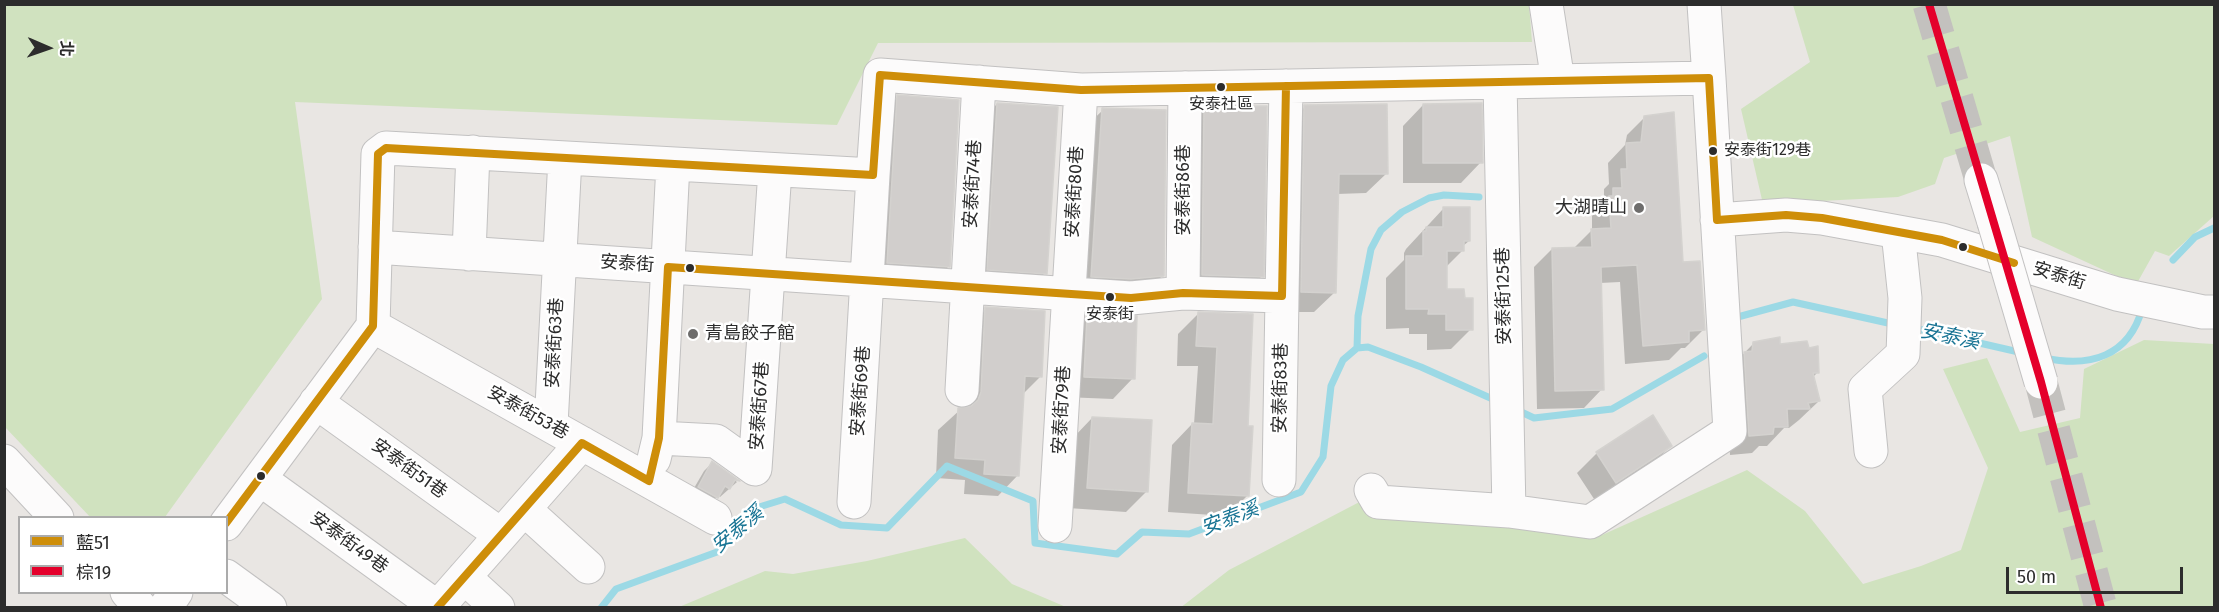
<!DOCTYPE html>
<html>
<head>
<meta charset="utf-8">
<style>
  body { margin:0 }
  #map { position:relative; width:2219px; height:612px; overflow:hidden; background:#e9e6e3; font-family:"Fira Sans","Noto Sans TC",sans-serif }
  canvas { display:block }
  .frame { position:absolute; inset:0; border:6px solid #2c2c2c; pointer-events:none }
  .legend { position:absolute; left:18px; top:516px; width:210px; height:78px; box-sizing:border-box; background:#fff; border:2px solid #ababab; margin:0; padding:8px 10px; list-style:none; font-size:18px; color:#2c2c2c }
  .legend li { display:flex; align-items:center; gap:12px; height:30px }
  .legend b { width:30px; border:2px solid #ababab }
  .north { position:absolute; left:18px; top:18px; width:60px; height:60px; -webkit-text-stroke:4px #fff; paint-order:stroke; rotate:92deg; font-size:16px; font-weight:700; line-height:24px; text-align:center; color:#2c2c2c }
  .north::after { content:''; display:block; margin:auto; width:21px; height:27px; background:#2c2c2c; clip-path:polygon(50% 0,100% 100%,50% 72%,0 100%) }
  .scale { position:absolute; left:2006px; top:567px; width:177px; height:27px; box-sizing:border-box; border:3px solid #2c2c2c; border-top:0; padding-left:8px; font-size:18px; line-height:21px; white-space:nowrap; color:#2c2c2c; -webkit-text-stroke:4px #fff; paint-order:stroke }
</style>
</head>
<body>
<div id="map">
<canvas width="2219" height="612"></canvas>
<div class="frame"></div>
<ul class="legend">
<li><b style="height:8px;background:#ce8e09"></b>藍51</li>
<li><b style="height:8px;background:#e4002b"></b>棕19</li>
</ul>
<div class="north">北</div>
<div class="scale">50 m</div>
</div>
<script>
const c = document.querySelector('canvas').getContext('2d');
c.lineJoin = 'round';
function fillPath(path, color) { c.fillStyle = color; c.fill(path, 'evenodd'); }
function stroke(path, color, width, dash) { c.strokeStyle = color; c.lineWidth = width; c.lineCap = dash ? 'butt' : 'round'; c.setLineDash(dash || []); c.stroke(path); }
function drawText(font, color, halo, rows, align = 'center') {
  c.font = font + ' "Fira Sans","Noto Sans TC",sans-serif'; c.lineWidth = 5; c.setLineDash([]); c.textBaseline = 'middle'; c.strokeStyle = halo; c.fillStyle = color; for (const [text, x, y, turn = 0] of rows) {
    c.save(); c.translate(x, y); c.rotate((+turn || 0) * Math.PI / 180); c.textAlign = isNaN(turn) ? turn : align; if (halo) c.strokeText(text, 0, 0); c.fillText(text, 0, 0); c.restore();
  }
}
const green = new Path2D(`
  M5,4H1529L1532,42L878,43L837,125L295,102L322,299L165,517L91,518L5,427Z
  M1793,5H2214V216L2169,256L2155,251L2136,285L2032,237L2010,136L1944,158L1935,184L1898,197L1763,204L1741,109L1810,62Z
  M2144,340L2214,344V607L1180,608L1229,570L1369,497L1544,523L1602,535L1747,470L1805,511L1863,584L1921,566L1961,550L1988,468L1943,369L1987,358L2020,432L2080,418L2084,369Z
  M965,538L1012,584L1066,607H679L765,571L793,574L867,561Z`);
const shadow = new Path2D(`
  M898,97L949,266L928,287L867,282L878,117Z
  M997,104L1045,273L1025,293L968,289L977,124Z
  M1423,105L1481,162L1461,183H1403V126Z
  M1305,107L1387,173L1366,193L1337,194L1335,292L1314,312H1281L1285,127Z
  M1204,108L1262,276L1242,296L1182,295L1184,128Z
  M1103,110L1163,275L1143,296H1072L1082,130Z
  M1645,117L1682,264L1704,329L1685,348H1681L1669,360L1625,364L1620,282L1600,283L1602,389L1584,408L1537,409L1534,267L1552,249H1573L1592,230V216L1596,212L1595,208L1604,199V189L1609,184L1608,163L1625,145L1627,135Z
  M1443,209L1469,241L1463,246V250L1446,267V291L1471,329L1451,349L1427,350V334H1409V328L1386,329V278L1404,260V253L1406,249Z
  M986,309L1040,377L1023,394L1018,475L998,496L964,494L965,480L936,478L938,430L961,409L966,329Z
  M1198,314L1251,315L1246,427L1247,496L1227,516L1168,512L1172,445L1192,424H1194L1198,366H1177L1178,334Z
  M1087,316L1133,378L1113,399L1064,397L1067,336Z
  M1753,344L1779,346L1818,372L1813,377L1819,401L1799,420L1789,428H1784L1767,446H1759L1752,453L1730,455L1725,373Z
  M1092,418L1147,491L1126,512L1068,508L1072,439Z
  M1671,446L1650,466L1596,502L1577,473L1597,453Z
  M712,463L737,482L720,497L718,495L708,506L690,495L704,471Z`);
const stream = new Path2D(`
  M2173,260L2195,237L2214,228
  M1734,318L1793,302L1897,325
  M1914,328L2023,353
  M1357,348L1358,316L1371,249L1381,230L1402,212L1429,198L1444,195L1479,197
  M2045,358C2090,368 2129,356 2142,309
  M1515,409L1534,418L1612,409L1704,356
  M601,608L616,589L717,552L759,507L785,499L841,525L887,528L947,466L1033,501L1035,543L1117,554L1142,532L1189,534L1301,492L1323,457L1331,386L1343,360L1357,348L1368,347L1421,367L1497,401`);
const building = new Path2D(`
  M897,95L959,100L950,267L887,263Z
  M997,103L1058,107L1047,274L987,270Z
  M1482,103L1483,163H1423V104Z
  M1387,104L1388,174H1339L1336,293L1301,292L1304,105Z
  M1204,106H1267L1264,277L1202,275Z
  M1102,108L1166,110L1164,276L1131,279L1091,277Z
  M1674,112L1683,262L1700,261L1705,330L1689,331V342L1643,346L1637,265L1601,267L1604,390L1555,391L1552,248L1592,247L1591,229L1611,228L1609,196H1613V188H1622L1621,169H1627L1626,143L1641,142L1644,116Z
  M1443,207H1470V241H1464V251H1447V289H1464L1465,298H1473V330H1446V314H1428L1429,309H1406V256H1423V231H1426V227H1443Z
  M985,307L1045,311L1042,377L1025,376L1019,476L984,474L985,460L955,458L958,408L971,406L978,400L981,392Z
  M1198,312L1253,314L1248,426H1253L1249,496L1188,493L1192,423L1213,424L1217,347L1196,346Z
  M1087,315L1137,316L1135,379L1084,377Z
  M1780,337V344L1807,341L1809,348L1818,346L1819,373H1813L1820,401L1808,403L1810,409H1787L1788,427H1774L1773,434L1749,436L1744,352L1752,351L1753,342Z
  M1653,415L1672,446L1616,483L1596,452Z
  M1092,417L1152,420L1148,492L1087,488Z
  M712,461L740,481L735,480L730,489L725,486L718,498L698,487Z`);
const minorTunnel = new Path2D(`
  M1929,4L1981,180
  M2041,382L2101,608`);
const minor = new Path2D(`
  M1546,4L1558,81
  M1704,4L1709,78
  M1500,82L1509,511
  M1981,180L1994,222
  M1717,220L1786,215L1822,218L1942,240L2117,294L2203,312H2214
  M375,247L1131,298L1183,293L1282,296L1286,86
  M469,254L473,152
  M1183,293L1185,88
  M373,326L715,518
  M962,390L979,82
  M316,402L501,535
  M551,425L565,158
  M659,438L716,441L755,469L775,170
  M1871,451L1865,389L1903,354L1905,298L1898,232
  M654,459L659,438L673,164
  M4,461L57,518
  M260,479L437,607
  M1279,480L1282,296
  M854,502L873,175
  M524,509L588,567
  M226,524L373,326L378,154L386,148L873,175L880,75L1081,90L1709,78L1730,431L1590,522L1509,511L1378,502L1371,490
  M1055,526L1081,90
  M226,576L270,608
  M464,577L498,608
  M127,592L141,608
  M165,608L176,592
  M437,608L582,443`);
const minorBridge = new Path2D(`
  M1994,222L2041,382`);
const bus1 = new Path2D(`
  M1717,220L1786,215L1822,218L1942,240L2014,263
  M226,523L373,326L378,154L386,148L873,175L880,75L1081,90L1709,78L1717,220
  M437,608L582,443L649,481L659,438L668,267L1131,298L1183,293L1282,296L1286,86`);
const bus2 = new Path2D(`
  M1929,4L2041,382L2101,608`);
const markers = [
  [1221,87,5,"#2c2c2c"],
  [1713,151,5,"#2c2c2c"],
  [1639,208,6,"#6e6d6c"],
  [1963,247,5,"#2c2c2c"],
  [690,268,5,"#2c2c2c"],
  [1110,297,5,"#2c2c2c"],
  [693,334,6,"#6e6d6c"],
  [261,476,5,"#2c2c2c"]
];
const busNames = [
  ["安泰社區",1221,105],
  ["安泰街129巷",1724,151,"left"],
  ["安泰街",1110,315]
];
const streetNames = [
  ["安泰街74巷",973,184,-87],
  ["安泰街86巷",1184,190,-90],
  ["安泰街80巷",1075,192,-87],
  ["安泰街",627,264,4],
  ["安泰街",2059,276,17],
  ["安泰街125巷",1504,296,-91],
  ["安泰街63巷",555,343,-87],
  ["安泰街83巷",1281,388,-89],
  ["安泰街69巷",861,391,-86],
  ["安泰街67巷",760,406,-86],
  ["安泰街79巷",1062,410,-87],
  ["安泰街53巷",528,413,29],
  ["安泰街51巷",409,469,36],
  ["安泰街49巷",349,543,36]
];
const poiNames = [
  ["大湖晴山",1627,208],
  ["青島餃子館",705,334,"left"]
];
const waterNames = [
  ["安泰溪",1950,337,12],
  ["安泰溪",1230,519,-21],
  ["安泰溪",738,530,-40]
];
fillPath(green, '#d0e2bf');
fillPath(shadow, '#0003');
stroke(stream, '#9cd9e5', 7);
fillPath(building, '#d1cecc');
stroke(building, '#d4d2cf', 1.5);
stroke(minorTunnel, '#c3c1be', 33, [33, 16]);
stroke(minor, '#c2c1c1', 35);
stroke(minor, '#fcfbfb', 33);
stroke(minorBridge, '#c2c1c1', 35, []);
stroke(minorBridge, '#fcfbfb', 33);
stroke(bus1, '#ce8e09', 8);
stroke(bus2, '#e4002b', 8);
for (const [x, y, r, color] of markers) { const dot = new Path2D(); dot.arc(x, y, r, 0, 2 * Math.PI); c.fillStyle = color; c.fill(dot); stroke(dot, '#fff', 2); }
drawText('16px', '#2c2c2c', '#fff', busNames);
drawText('18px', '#2c2c2c', '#fff', streetNames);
drawText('18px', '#2c2c2c', '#fff', poiNames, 'right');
drawText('italic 20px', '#187494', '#fff', waterNames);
</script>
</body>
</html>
